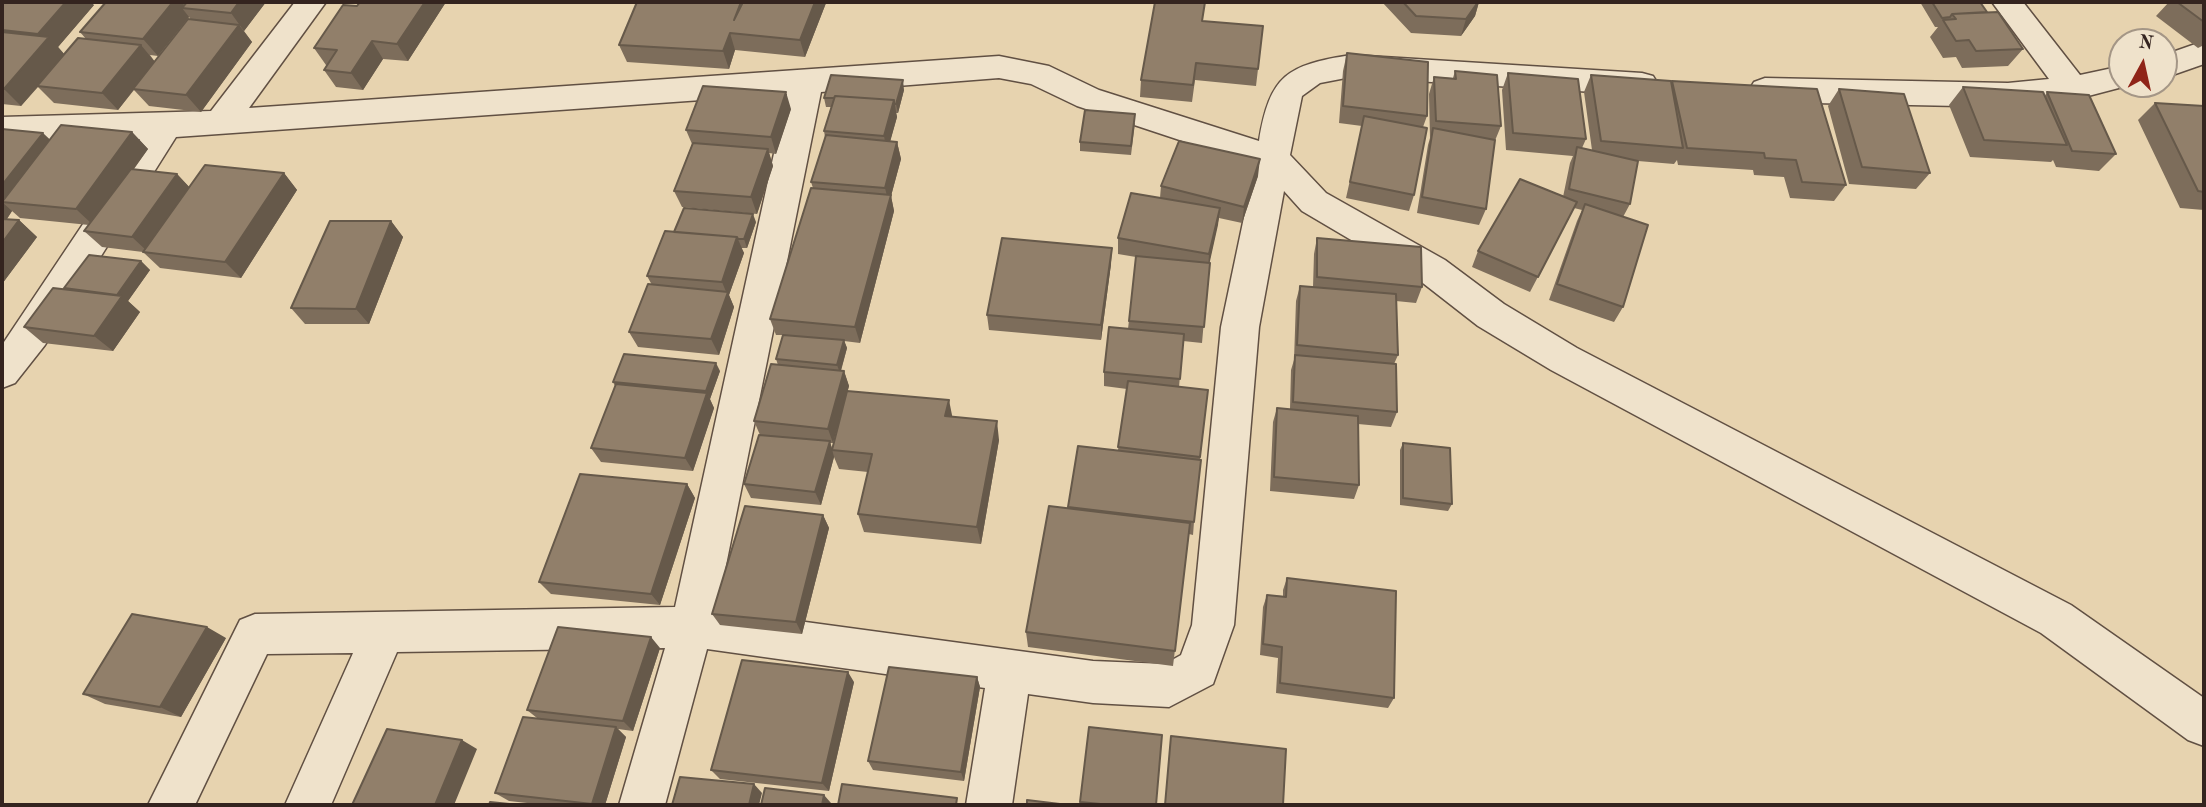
<!DOCTYPE html>
<html>
<head>
<meta charset="utf-8">
<style>
  body { margin:0 }
  #map { position:relative; width:2206px; height:807px; overflow:hidden; background:#e7d3af; font-family:"Old Standard TT",serif }
  canvas { display:block }
  .frame { position:absolute; inset:0; border:4px solid #34241f; pointer-events:none }
  .north { position:absolute; left:2108px; top:28px; width:70px; height:70px; box-sizing:border-box; background:#efe2cb; border:2px solid #a49686; border-radius:50%; rotate:8deg; font-size:19px; font-weight:700; line-height:28px; text-align:center; color:#34241f }
  .north::after { content:''; display:block; margin:auto; width:24px; height:32px; background:#8f2418; clip-path:polygon(50% 0,100% 100%,50% 72%,0 100%) }
</style>
</head>
<body>
<div id="map">
<canvas width="2206" height="807"></canvas>
<div class="frame"></div>
<div class="north">N</div>
</div>
<script>
const c = document.querySelector('canvas').getContext('2d');
c.lineJoin = 'round';
function stroke(path, color, width, dash) { c.strokeStyle = color; c.lineWidth = width; c.lineCap = dash ? 'butt' : 'round'; c.setLineDash(dash || []); c.stroke(path); }
function fillPath(path, color) { c.fillStyle = color; c.fill(path, 'evenodd'); }
const minor = new Path2D(`
  M295,2H326L249,108L999,56L1049,66L1099,90L1259,141C1270,75 1287,65 1351,55L1642,73L1653,76L1658,84L1653,92L1642,95L1351,77L1320,83L1302,96L1290,155L1326,193L1445,260L1504,304L1577,348L2071,605L2204,698V746L2188,740L2041,633L1551,370L1478,326L1419,280L1302,211L1284,191L1259,327L1234,625L1213,684L1169,707L1093,703L1028,694L1012,805H966L985,688L707,649L665,805H619L665,648L397,652L331,805H285L353,653L267,654L195,805H148L240,620L255,614L675,607L787,94L176,137L45,345L15,383L2,388V345L140,139L2,141V117L211,111ZM999,78L1031,84L1077,106L1255,165L1221,327L1192,625L1181,655L1165,664L1093,661L717,610L821,92Z
  M1992,2H2023L2080,75L2122,66V84H2134L2073,100L2008,107L1765,102L1754,98L1749,90L1754,82L1765,78L2008,83L2049,79Z
  M2204,41V64L2164,78V55Z`);
const wall = new Path2D(`
  M2,2L94,5L58,47L64,54L86,39L80,32L173,2H182L184,5L187,2H266L244,31L252,42L201,112L149,106L134,90L118,110L54,103L38,87L21,106L2,104ZM189,17L191,20L155,62L150,55L158,56Z
  M360,2H446L408,61L383,59L363,90L336,87L324,70L327,65H326L314,48L357,6Z
  M815,2H825L826,3L805,57L735,50L729,69L627,62L619,45Z
  M1382,2H1479L1475,16L1461,36L1411,33Z
  M1920,2H1980L1987,12L2023,49L2008,66L1962,68L1956,57L1943,58L1930,37L1938,27H1935Z
  M2169,2H2204V45L2198,48L2156,16Z
  M1203,21L1258,69L1256,86L1195,80L1192,102L1140,97L1141,80Z
  M1347,53L1427,116L1423,127L1414,195L1409,211L1346,198L1362,126L1339,123L1343,71Z
  M1455,71L1501,126L1494,143L1486,209L1479,225L1417,213L1428,145L1430,138L1429,94L1434,77L1453,78Z
  M1508,73L1586,139L1582,148L1592,150L1584,92L1591,75L1671,83L1672,81L1846,185L1834,201L1790,198L1784,177L1754,175L1753,170L1678,165L1677,160L1674,164L1638,161L1630,204L1623,217V307L1614,322L1549,300L1577,221L1582,210L1574,208L1530,292L1472,267L1478,251L1563,197L1570,163L1573,156L1506,150L1502,90Z
  M1963,87L2045,96L2047,92L2116,154L2099,171L2056,167L2053,160L2051,162L1970,157L1949,105Z
  M1839,89L1930,173L1916,189L1849,184L1828,106Z
  M904,90L898,113H896L897,117L890,141L897,142L901,159L891,196L894,211L860,343L844,341L847,348L841,371H844L849,386L833,443H830L832,448L952,417L999,440L981,544L864,532L858,514L868,472L839,469L834,457L821,505L751,498L744,484L760,435L754,421L778,365L776,359L783,335H776L770,319L813,188L811,182L825,137L824,131L831,107H826L824,98Z
  M2155,103L2204,106V210L2180,208L2138,120Z
  M791,109L776,154L769,153L773,166L757,214L682,207L674,191L692,144L686,130Z
  M1135,123L1131,155L1080,151V142Z
  M2,129L50,140L132,132L148,149L134,169L177,174L189,187L284,173L297,190L241,278L160,268L143,252L102,247L84,231L89,225L20,218L12,211L7,219L19,220L37,237L2,284Z
  M1258,176L1242,223L1219,218L1209,263L1202,343L1183,341L1179,387L1208,390L1200,460L1194,522L1193,535L1189,534L1173,666L1028,647L1026,632L1068,507L1118,450L1127,389L1104,386V372L1128,329L1136,257L1118,254V238L1160,198L1161,186Z
  M391,221L403,237L369,324H305L291,308Z
  M756,222L747,248H741L744,253L729,295L734,307L719,355L638,347L629,332L652,285L647,276Z
  M1317,238L1422,287L1416,303L1396,301L1398,355L1394,364L1397,412L1391,427L1358,424L1359,485L1354,499L1270,491L1273,422L1277,408L1290,409L1291,370L1294,360L1296,301L1300,286L1313,287L1314,254Z
  M141,261L150,270L128,301L140,312L113,351L43,343L24,327L65,289Z
  M1111,264L1101,340L989,330L987,315Z
  M720,371L710,399L714,408L693,471L601,462L591,448L615,386L613,382Z
  M1403,443L1452,504L1448,511L1400,505V450Z
  M687,484L695,498L660,605L551,594L539,582Z
  M823,515L829,528L802,634L720,625L712,614Z
  M1287,578L1394,698L1388,708L1276,693L1278,658L1260,655L1263,607L1267,595L1283,596V590Z
  M226,638L181,717L105,704L83,694Z
  M660,648L633,731L618,729L626,737L605,805H545L509,801L495,793L537,718L527,710Z
  M977,677L980,687L964,781L873,770L868,761Z
  M854,682L829,791L720,779L711,770Z
  M1080,802L1156,805H1080Z`);
const shadedWall = new Path2D(`
  M66,2H91L94,5L58,47L65,55L21,106L4,89L45,41L38,34Z
  M173,2H182L187,9L182,8L189,17L158,56L143,39Z
  M239,2H266L244,31L231,13Z
  M425,2H446L408,61L397,44Z
  M815,2H825L826,3L805,57L800,40Z
  M1478,2H1479L1475,16L1461,36L1466,19Z
  M239,25L252,42L201,112L186,95Z
  M730,33L735,50L729,69L723,51Z
  M372,41L383,59L363,90L351,73Z
  M141,45L155,62L118,110L102,93Z
  M903,80L904,90L898,113L896,104Z
  M786,92L791,109L776,154L771,137Z
  M894,100L897,117L887,153L884,136Z
  M132,132L148,149L93,225L76,209Z
  M43,133L60,149L2,202V185Z
  M897,142L901,159L891,196L894,211L860,343L855,327L889,204L885,188Z
  M768,149L773,166L757,214L751,197Z
  M1260,159L1258,176L1242,223L1244,207Z
  M284,173L297,190L241,278L225,262Z
  M177,174L193,191L149,253L132,237Z
  M2,202L12,211L4,223L2,221Z
  M1220,208L1218,225L1208,270L1209,254Z
  M753,214L756,222L747,248L744,239Z
  M19,220L37,237L2,284V243Z
  M391,221L403,237L369,324L356,309Z
  M737,237L744,253L729,295L734,307L719,355L711,339L727,294L722,282Z
  M1112,248L1111,264L1101,340V325Z
  M141,261L150,270L128,301L140,312L113,351L94,336L117,295Z
  M844,340L847,348L840,373L837,365Z
  M716,363L720,371L710,399L706,391Z
  M844,371L849,386L833,443L828,429Z
  M707,393L714,408L693,471L685,458Z
  M949,400L953,420L945,416Z
  M997,421L999,440L981,544L977,527Z
  M830,441L834,457L821,505L815,492Z
  M687,484L695,498L660,605L651,594Z
  M823,515L829,528L802,634L796,622Z
  M207,627L226,638L181,717L160,707Z
  M651,637L660,648L633,731L623,721Z
  M848,672L854,682L829,791L822,783Z
  M977,677L980,687L964,781L961,772Z
  M616,727L626,737L605,805H594L592,804Z
  M462,740L477,749L454,805H435Z
  M754,784L762,793L759,805H749Z
  M824,795L831,803L830,805H822Z`);
const building = new Path2D(`
  M2,2H66L38,34L2,30Z
  M106,2H173L143,39L80,32Z
  M187,2H239L231,13L182,8Z
  M360,2H425L397,44L372,41L351,73L324,70L337,50L314,48L343,5L357,6Z
  M637,2H741L734,20L743,2H815L800,40L730,33L723,51L619,45Z
  M1155,2H1205L1202,21L1263,26L1258,69L1196,63L1193,85L1141,80Z
  M1403,2H1478L1466,19L1416,16Z
  M1932,2H1980L1987,12L1952,14L1950,17L1942,18Z
  M2177,2H2204V22Z
  M1998,12L2023,49L1976,51L1969,40L1956,41L1943,20L1956,19L1952,14Z
  M188,19L239,25L186,95L133,89Z
  M2,32L49,37L4,89H2Z
  M78,38L141,45L102,93L37,86Z
  M1347,53L1428,62L1427,116L1343,106Z
  M1455,71L1497,75L1501,126L1436,121L1434,77L1456,79Z
  M1508,73L1578,79L1586,139L1513,133Z
  M831,75L903,80L896,104H894V100L835,96L834,98H824Z
  M1591,75L1671,81L1683,148L1601,141Z
  M1672,81L1817,89L1846,185L1802,182L1796,160L1765,158L1764,153L1687,148Z
  M703,86L786,92L771,137L686,130Z
  M1963,87L2043,92L2067,145L1984,140Z
  M1839,89L1904,94L1930,173L1862,167Z
  M2047,92L2089,95L2116,154L2072,151Z
  M835,96L894,100L884,136L824,131Z
  M2155,103L2204,106V192L2198,191Z
  M1085,110L1135,114L1131,146L1080,142Z
  M1364,116L1427,128L1414,195L1350,182Z
  M61,125L132,132L76,209L2,202Z
  M1433,128L1495,140L1486,209L1422,197Z
  M2,129L43,133L2,185Z
  M826,135L897,142L885,188L811,182Z
  M1179,141L1260,159L1244,207L1161,186Z
  M693,143L768,149L751,197L674,191Z
  M1577,147L1638,161L1630,204L1569,189Z
  M205,165L284,173L225,262L143,252Z
  M131,169L177,174L132,237L84,231Z
  M1520,179L1577,202L1538,277L1478,251Z
  M811,188L891,195L855,327L770,319Z
  M1131,193L1220,208L1209,254L1118,238Z
  M1585,204L1648,225L1623,307L1557,284Z
  M684,208L753,214L744,239H738L737,237L674,232Z
  M2,219L19,220L2,243Z
  M330,221H391L356,309L291,308Z
  M665,231L737,237L722,282L647,276Z
  M1002,238L1112,248L1101,325L987,315Z
  M1317,238L1421,247L1422,287L1317,277Z
  M89,255L141,261L117,295L64,288Z
  M1136,256L1210,263L1204,327L1129,321Z
  M648,284L728,292L711,339L629,332Z
  M1300,286L1396,294L1398,355L1297,345Z
  M53,288L122,296L94,336L24,327Z
  M1109,327L1184,334L1180,379L1104,372Z
  M783,335L844,340L837,365L776,359Z
  M624,354L716,363L706,391L613,382Z
  M1295,355L1396,364L1397,412L1293,402Z
  M771,364L844,371L828,429L754,421Z
  M1128,381L1208,390L1200,457L1118,447Z
  M616,384L707,393L685,458L591,448Z
  M847,391L949,400L945,416L997,421L977,527L858,514L872,454L832,450Z
  M1277,408L1358,416L1359,485L1274,477Z
  M759,435L830,441L815,492L744,484Z
  M1403,443L1450,448L1452,504L1403,498Z
  M1078,446L1201,460L1194,522L1068,507Z
  M580,474L687,484L651,594L539,582Z
  M745,506L823,515L796,622L712,614Z
  M1049,506L1190,523L1175,651L1026,632Z
  M1287,578L1396,591L1394,698L1280,683L1282,647L1263,644L1267,595L1286,597Z
  M132,614L207,627L160,707L83,694Z
  M558,627L651,637L623,721L527,710Z
  M742,660L848,672L822,783L711,770Z
  M889,667L977,677L961,772L868,761Z
  M523,717L616,727L592,804L495,793Z
  M1089,727L1162,735L1156,805H1111L1080,802Z
  M387,729L462,740L435,805H352Z
  M1171,736L1286,749L1283,805H1165Z
  M680,777L754,784L749,805H672Z
  M842,784L957,798L956,805H838Z
  M765,788L824,795L822,805H761Z
  M1027,800L1068,805H1027Z
  M490,802L519,805H489Z`);
stroke(minor, '#615043', 3);
fillPath(minor, '#efe2cb');
fillPath(wall, '#7d6d5b');
fillPath(shadedWall, '#66594a');
fillPath(building, '#917f6a');
stroke(building, '#66594a', 2);
</script>
</body>
</html>
